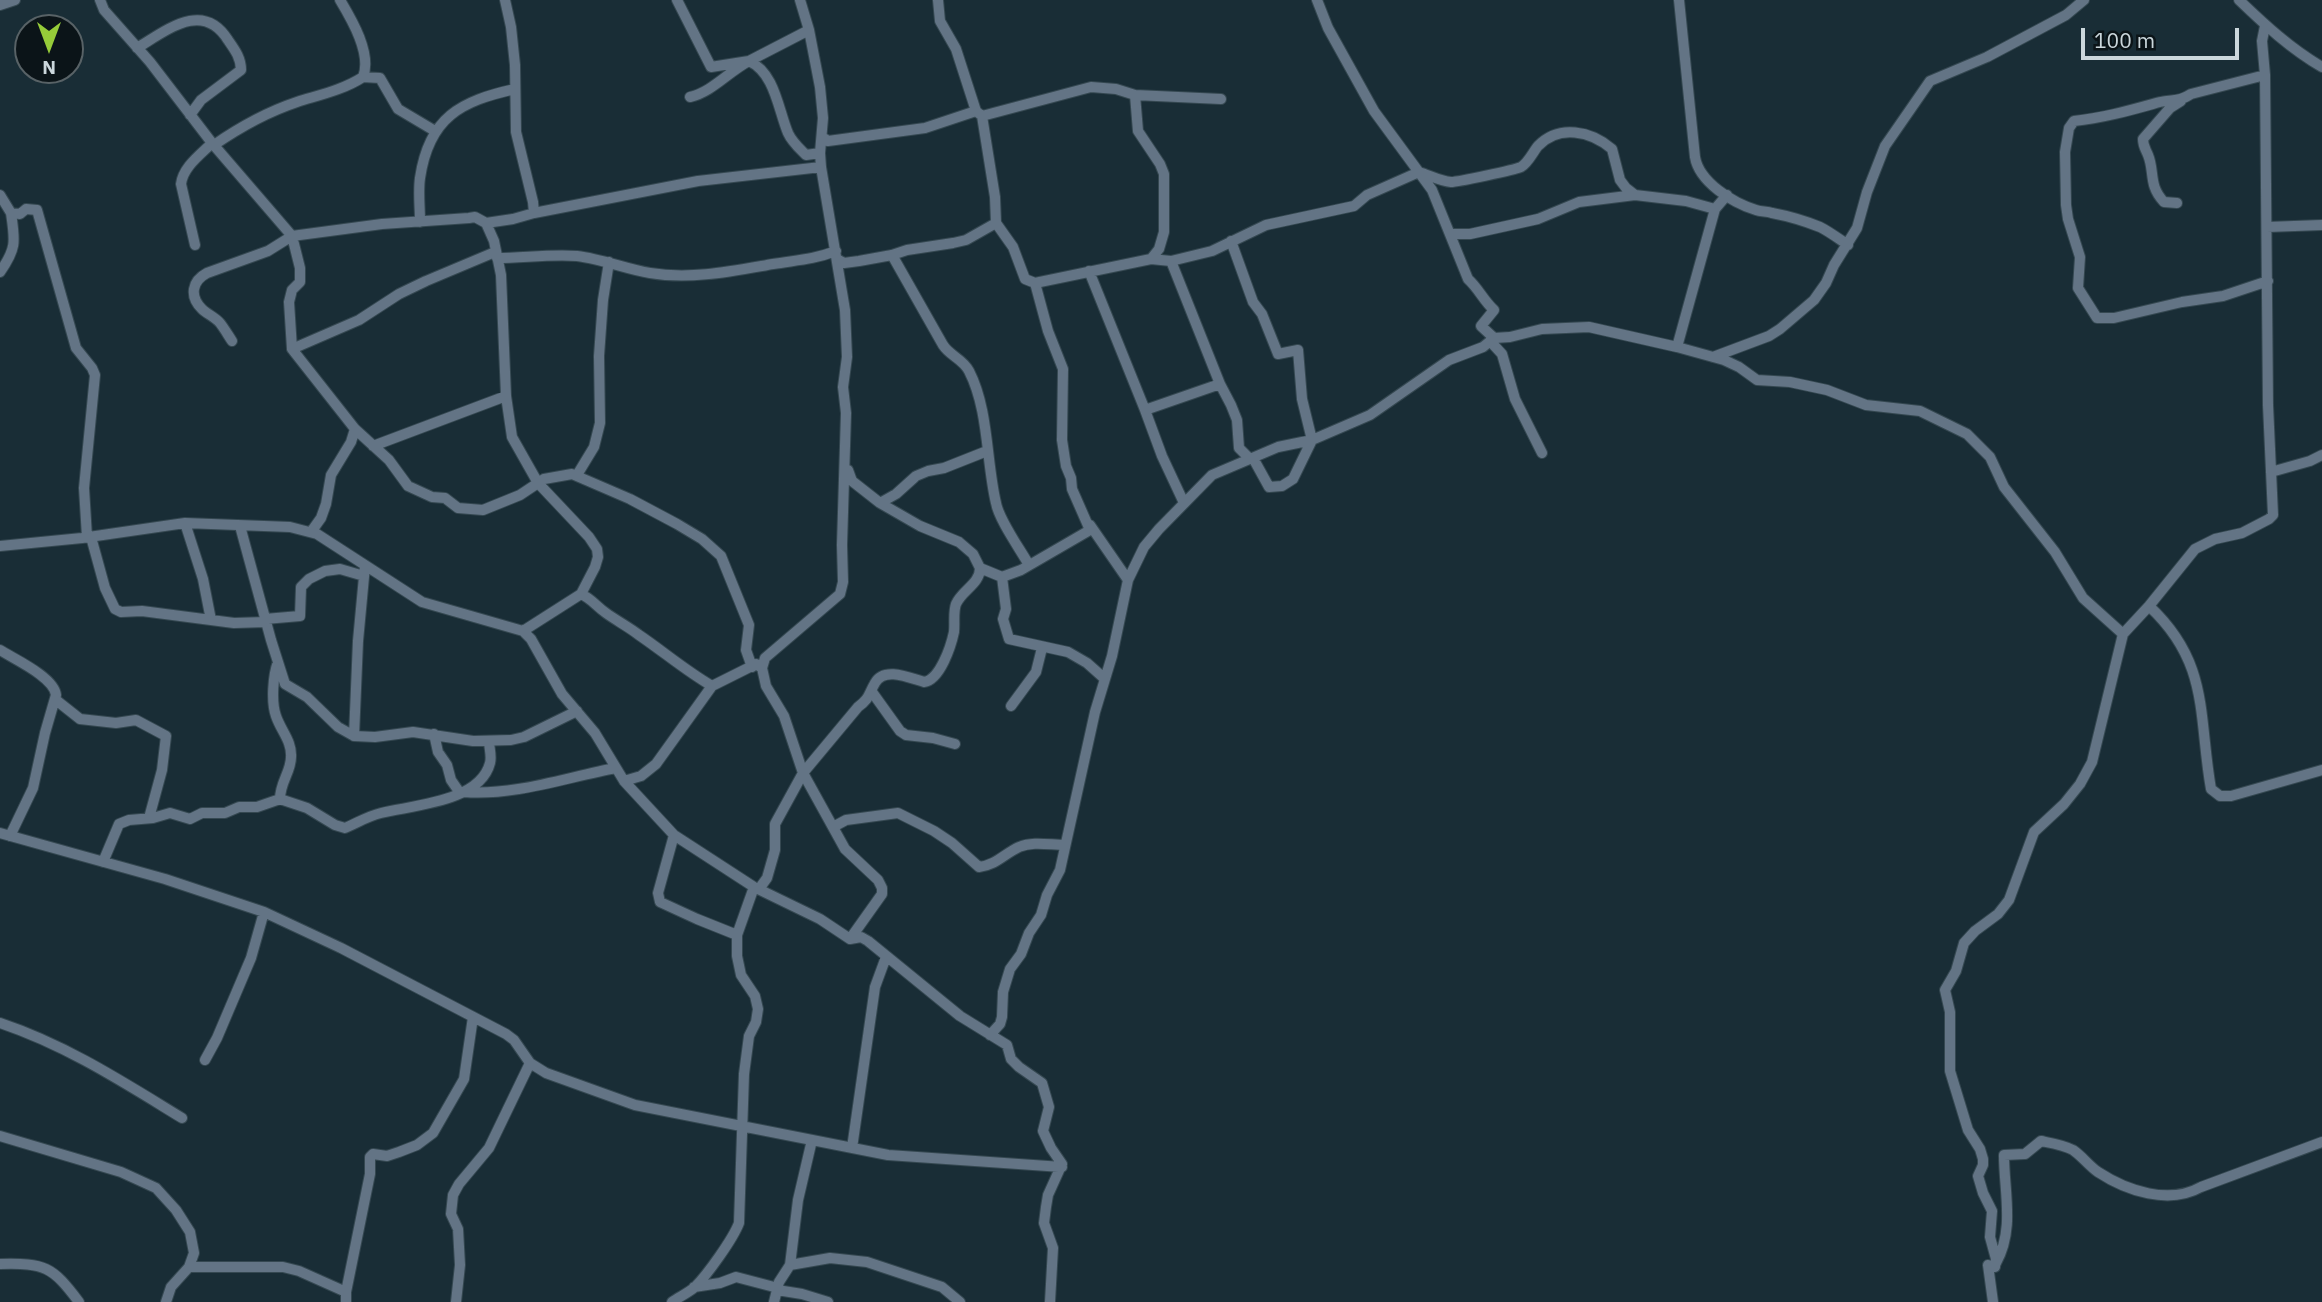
<!DOCTYPE html>
<html>
<head>
<meta charset="utf-8">
<style>
  body { margin:0 }
  #map { position:relative; width:2322px; height:1302px; overflow:hidden; background:#192d36; font-family:"IBM Plex Sans",sans-serif }
  canvas { display:block }
  .north { position:absolute; left:14px; top:14px; width:70px; height:70px; box-sizing:border-box; background:#0b1418; border:2px solid #586266; border-radius:50%; rotate:180deg; font-size:19px; font-weight:700; line-height:28px; text-align:center; color:#cbd7dc }
  .north::after { content:''; display:block; margin:auto; width:24px; height:32px; background:#96cc39; clip-path:polygon(50% 0,100% 100%,50% 72%,0 100%) }
  .scale { position:absolute; left:2081px; top:28px; width:158px; height:32px; box-sizing:border-box; border:4px solid #cbd7dc; border-top:0; padding-left:9px; font-size:21px; line-height:24px; white-space:nowrap; color:#cbd7dc; -webkit-text-stroke:5px #0b1418; paint-order:stroke }
</style>
</head>
<body>
<div id="map">
<canvas width="2322" height="1302"></canvas>
<div class="north">N</div>
<div class="scale">100 m</div>
</div>
<script>
const c = document.querySelector('canvas').getContext('2d');
c.lineJoin = 'round';
function stroke(path, color, width, dash) { c.strokeStyle = color; c.lineWidth = width; c.lineCap = dash ? 'butt' : 'round'; c.setLineDash(dash || []); c.stroke(path); }
const minor = new Path2D(`
  M100,0L104,10L150,62L212,143L292,236L382,224L469,218L475,217L486,223L494,241L501,275L506,396L512,437L538,483L589,537L597,549L598,557L595,567L581,594L523,631
  M505,0L511,27L515,65L516,132L533,202L534,213
  M677,0L711,67L749,61L809,30
  M1317,0L1328,28L1374,111L1432,190L1468,279C1479,289 1483,300 1494,310L1481,326L1494,338L1510,337L1542,329L1589,327L1677,347L1724,360L1739,367L1757,380L1790,382L1827,390L1866,405L1920,411L1967,434L1990,457L2004,487L2055,552L2083,598L2123,634
  M1679,0L1695,157C1699,182 1733,203 1756,210C1761,212 1767,211 1772,213C1788,216 1805,221 1820,227C1830,232 1839,239 1848,245
  M2239,0C2265,25 2291,49 2322,67
  M0,5L15,0
  M137,48C167,30 203,0 228,40C235,50 241,58 241,70L201,100L190,115
  M2265,75L2191,94C2179,102 2173,99 2160,102C2131,110 2104,118 2074,121L2069,128L2065,152L2066,205L2068,219L2080,257L2078,288L2097,318H2114L2182,302L2223,296L2268,281
  M363,77L380,78L398,109L435,131
  M1135,95L1138,131L1160,164L1164,174V232L1159,249L1151,259
  M690,97C712,92 728,72 749,61C775,73 778,109 788,133C792,142 799,148 806,155L820,153
  M982,116L1091,87L1116,89L1135,95L1221,99
  M822,137L828,141L925,128L976,111
  M214,145C240,127 267,112 297,102C319,95 343,90 363,77C372,54 352,20 340,0
  M0,195L11,213L20,214L26,209L37,210L76,348L92,368L95,375L84,488L87,537
  M2177,203L2164,202C2148,185 2155,172 2148,155C2145,148 2143,146 2143,139L2170,108L2181,101
  M420,222C420,207 418,192 420,178C429,117 461,101 515,89
  M486,223L513,219L534,213L698,181L821,167
  M2267,227L2322,225
  M1451,234H1470L1538,219L1579,202L1635,195
  M1231,241L1253,302L1262,314L1278,354L1298,350L1302,399L1312,440L1293,479L1282,486L1269,487L1253,458
  M195,245L181,184C183,167 200,155 212,143
  M892,255L943,345C950,356 963,359 969,371C989,410 986,461 996,503C999,520 1020,549 1029,565
  M497,258C523,258 550,254 577,256C602,259 626,269 650,273C691,280 733,271 773,264C797,260 812,260 836,251
  M837,259L844,263L859,261L892,255L907,250L953,243L966,240L996,223
  M1171,261L1220,384L1231,405L1237,420L1239,448L1250,459
  M1089,271L1145,410L1220,384
  M0,272C17,248 15,241 11,213
  M1035,283L1151,259L1171,261L1212,251L1266,225L1354,206L1367,195L1419,172C1429,175 1440,181 1451,182C1458,182 1514,170 1521,167C1528,163 1533,152 1538,146C1559,124 1591,131 1612,149L1620,180L1626,188L1635,195L1686,201L1715,209
  M232,341C228,335 224,328 220,323C215,317 207,314 202,309C189,296 192,281 207,273L268,251L292,236L300,268V282L292,290L289,302L292,349L355,429L389,460L408,486L432,497L445,498L458,508L483,510L520,495L544,479L572,474L630,499L677,524L702,539L721,556L749,625L746,650L752,667
  M1490,341L1502,354L1515,399L1542,453
  M1677,347L1715,209L1727,195
  M292,349L359,320L399,294L426,281L495,252
  M1713,357L1769,336L1780,329L1814,300L1826,283L1834,265L1857,228L1867,192L1885,146L1930,81L1987,57L2066,15L2084,0
  M1145,410L1162,456L1184,503
  M373,446L506,396
  M848,470L852,481L880,503L920,526L959,542L973,554L980,568L1002,577L1021,570L1090,530L1072,489L1071,478L1066,466L1062,440L1063,369L1048,331L1035,283L1025,279L1013,247L996,223L995,197L982,116L976,111L956,49L940,21L938,0
  M2271,472L2310,461L2322,455
  M577,475L594,447L600,423L599,356L603,300L609,262
  M880,503L896,494L916,476L928,471L944,468L987,451
  M185,523L203,579L211,620
  M1090,525L1128,580
  M240,526L271,640L285,684L307,697L338,727L354,736L375,737L413,732L473,741L511,740L524,737L577,711
  M311,532L321,518L326,504L331,475L351,442L355,429
  M91,537L105,588L115,609L121,612L142,611L234,623L266,622
  M0,546L82,538L185,523L290,527L317,534L422,602L523,631L531,639L562,694L595,733L624,781L674,835L754,887L820,919L850,939L861,937L868,941L960,1016L1007,1045L1011,1059L1019,1067L1042,1083L1049,1107L1043,1131L1051,1148L1062,1164L1048,1195L1046,1207L1044,1223L1053,1248L1050,1302
  M1002,577L1006,609L1003,619L1009,639L1068,652L1087,663L1105,679
  M581,594C592,599 596,606 606,613C617,621 629,627 639,635C664,652 686,671 712,686L756,664L762,668L765,658L840,594L843,582L842,545L846,413L843,387L847,357L845,310L821,167L820,153L823,118L820,87L809,30L800,0
  M2149,606C2210,663 2198,715 2211,789L2220,796H2231L2322,770
  M265,619L300,616L301,587L309,579L325,571L340,569L364,576
  M0,650C14,659 54,677 56,695L45,733L33,788L10,836
  M278,662C273,675 271,702 276,716C281,731 292,741 291,757C291,772 280,782 280,799
  M762,668L766,686L784,716L803,773L845,849L878,880L882,888V894L850,939
  M872,692L900,731L906,735L933,738L955,744
  M56,700L80,719L116,723L136,720L166,736L162,770L149,818
  M1011,706L1036,672L1042,648
  M434,734L438,752L447,765L451,780L460,793
  M354,736L358,641L365,566
  M624,781L641,776L656,764L712,686
  M464,792C515,796 567,777 616,768
  M833,827L846,820L898,813L934,831L952,843L979,867C996,865 1004,854 1019,847C1033,841 1050,845 1065,845
  M0,833L165,879L264,912L341,948L506,1034L514,1040L530,1063L546,1073L635,1105L888,1155L1062,1167
  M674,835L658,893L660,902L697,919L737,935
  M103,862L119,824L129,820L153,818L170,813L190,819L202,813H225L239,807H257L280,799L307,808L335,825L345,828C357,823 368,816 381,813C413,805 480,802 490,763C492,756 489,748 489,741
  M759,889L767,878L775,850V824L803,773L858,707C870,698 868,695 875,683C884,666 910,678 924,682C940,680 951,646 954,632C955,623 953,612 956,604C962,590 980,584 980,568
  M0,1023C66,1045 123,1082 182,1118
  M990,1035L1000,1024L1002,1017L1003,992L1010,969L1021,954L1029,933L1041,915L1047,895L1060,870L1095,712L1112,656L1128,580L1144,547L1159,529L1212,475L1278,447L1312,440L1370,415L1449,360L1483,347L1494,338
  M205,1060L217,1038L251,958L264,912
  M0,1136L121,1172L156,1188L176,1210L190,1232L194,1253L189,1267
  M852,1148L875,987L886,957
  M1996,1263C2015,1229 2004,1192 2004,1155L2025,1154L2041,1141C2051,1143 2064,1145 2073,1150C2082,1156 2089,1166 2098,1172C2127,1191 2169,1205 2201,1187L2322,1142
  M0,1264C45,1263 52,1266 79,1302
  M790,1265L830,1258L867,1262L942,1287L960,1302
  M694,1287L720,1283L736,1277L778,1288
  M777,1290L802,1294L828,1302
  M166,1302L171,1287L189,1267H283L299,1271L346,1292
  M346,1302V1292L370,1174V1157L373,1154L387,1156L399,1152L417,1145L433,1133L464,1079L473,1017
  M456,1302L460,1265L458,1229L451,1214L453,1195L459,1184L489,1148L530,1063
  M672,1302C679,1297 688,1293 695,1287C707,1275 733,1239 739,1223L744,1074L749,1036L756,1022L758,1009L755,996L741,975L737,956V935L754,887
  M774,1302L779,1282L790,1265L798,1200L812,1140
  M1993,1302L1988,1265L1995,1267L1996,1259L1990,1237L1992,1211L1983,1193L1978,1176L1983,1165V1159L1980,1149L1968,1130L1950,1071V1012L1945,990L1956,971L1964,943L1975,931L1998,914L2009,900L2034,832L2064,804L2080,784L2092,762L2123,634L2149,606L2195,549L2215,539L2242,533L2269,519L2273,515L2268,405L2265,75L2262,41L2265,26`);
stroke(minor, '#354851', 12);
stroke(minor, '#637485', 10);
</script>
</body>
</html>
